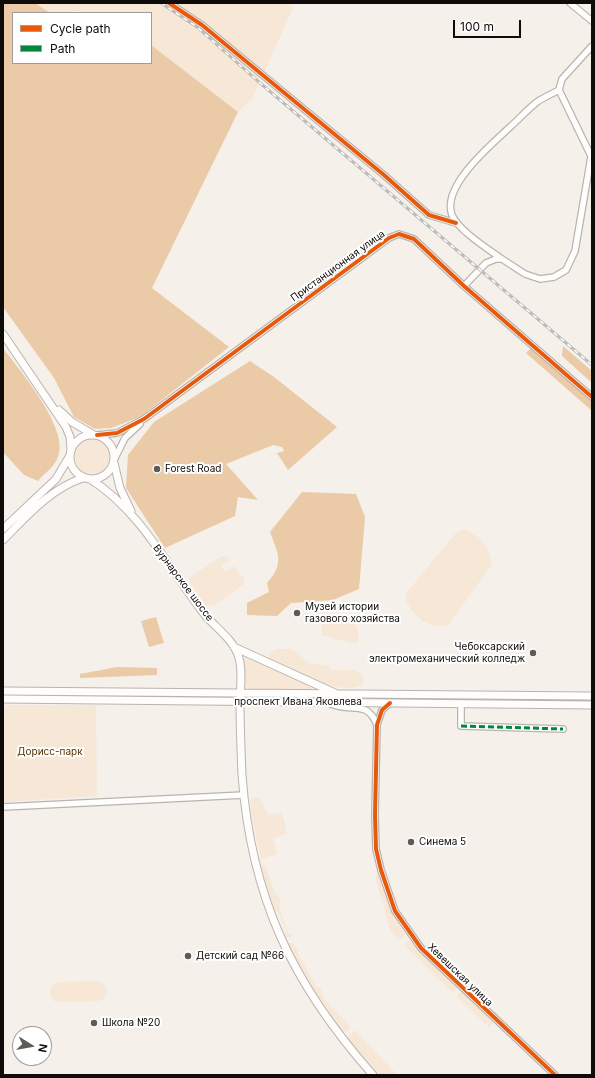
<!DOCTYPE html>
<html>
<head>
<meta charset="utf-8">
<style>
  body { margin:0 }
  #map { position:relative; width:595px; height:1078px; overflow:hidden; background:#f5f0ea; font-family:Inter,sans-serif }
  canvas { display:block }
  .frame { position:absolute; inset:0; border:4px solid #0e0b08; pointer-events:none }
  .legend { position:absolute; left:12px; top:12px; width:140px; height:52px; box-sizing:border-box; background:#fff; border:1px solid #9f9d9c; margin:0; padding:5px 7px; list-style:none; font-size:12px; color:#0e0b08 }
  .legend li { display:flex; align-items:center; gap:8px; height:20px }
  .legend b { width:20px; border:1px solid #9f9d9c }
  .north { position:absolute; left:12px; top:1026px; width:40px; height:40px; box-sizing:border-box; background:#fff; border:1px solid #9f9d9c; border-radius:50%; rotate:101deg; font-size:11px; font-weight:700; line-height:16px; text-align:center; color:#0e0b08 }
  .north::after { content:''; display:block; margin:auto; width:14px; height:18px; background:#5f5b57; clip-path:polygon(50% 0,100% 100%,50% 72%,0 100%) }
  .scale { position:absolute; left:453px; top:20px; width:68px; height:18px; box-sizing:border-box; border:2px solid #0e0b08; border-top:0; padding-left:5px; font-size:12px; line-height:14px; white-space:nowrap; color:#0e0b08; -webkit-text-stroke:3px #fff; paint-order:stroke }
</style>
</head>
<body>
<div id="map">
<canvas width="595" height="1078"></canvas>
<div class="frame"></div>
<ul class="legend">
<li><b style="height:5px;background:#e8590c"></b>Cycle path</li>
<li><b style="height:5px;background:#00873e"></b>Path</li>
</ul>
<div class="north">N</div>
<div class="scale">100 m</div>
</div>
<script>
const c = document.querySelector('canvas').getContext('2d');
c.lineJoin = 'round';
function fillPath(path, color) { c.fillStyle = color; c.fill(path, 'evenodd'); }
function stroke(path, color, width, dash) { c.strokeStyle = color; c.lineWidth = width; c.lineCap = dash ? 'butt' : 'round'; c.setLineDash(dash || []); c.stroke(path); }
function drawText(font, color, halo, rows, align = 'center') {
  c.font = font + ' Inter,sans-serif'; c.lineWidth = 4; c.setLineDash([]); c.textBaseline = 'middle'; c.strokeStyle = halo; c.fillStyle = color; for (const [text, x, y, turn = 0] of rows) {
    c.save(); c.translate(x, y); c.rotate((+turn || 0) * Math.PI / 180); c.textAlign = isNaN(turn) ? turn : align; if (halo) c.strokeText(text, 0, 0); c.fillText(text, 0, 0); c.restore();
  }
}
const green = new Path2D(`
  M34,3H289L293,8L252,99L238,112L151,45V13H86C75,8 63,16 51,13C45,12 39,5 34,3Z
  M75 457a17 17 0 1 1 34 0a17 17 0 1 1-34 0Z
  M464,529C479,535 493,549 491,566L448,625C429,630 412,616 405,598L407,592L456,533Z
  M222,556H226L229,560L221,566L225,572L234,566L244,579V584L213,606H206L189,582L190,577Z
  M324,620H352L357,627L359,640L355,644L322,635V624Z
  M275,649H292L310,664L328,665L331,670H355L362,675L364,682C347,701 288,669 269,661L268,655Z
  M246,657L309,685L311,688V690L249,689C242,684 241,663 246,657Z
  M3,694L234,696V698L3,695Z
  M246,697L592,700V702L246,699Z
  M3,705H96L97,796L3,802Z
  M253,797L260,798L268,815L282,813L287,834L273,838L277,854L261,859L252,817L250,801Z
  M265,864L275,894L279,896L281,901L279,906L288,933L292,935L291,937L285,938L286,931L278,912L274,910L261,868V866Z
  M379,874L392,913L405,936L400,940L391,932L375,877Z
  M409,940L458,987L453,993L404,945Z
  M292,942L298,949L297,952L316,986L321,989C320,1001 343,1017 350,1026L348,1031L342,1032C332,1021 330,1007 318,998L288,944Z
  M98,981L105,985L107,993L103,999L99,1001L58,1002L54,1001L50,995L51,986L58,982Z
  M461,991L495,1022L489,1027L456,996Z
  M355,1030L397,1075H379L348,1039V1036Z`);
const forest = new Path2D(`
  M3,3H35L50,13H13V63H151V45L238,112L152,288L229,347L140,417L111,428L95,429L74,417L54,378L3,307Z
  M563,346L592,371V383L562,356Z
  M3,348C20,371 70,429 58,457C55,466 44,474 38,481L24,475L3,452Z
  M531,348L592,401V411L526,353Z
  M250,361L274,377L337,427L288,470L277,453L284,451L282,447L273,445L226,464L258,500L238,497L235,516L165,548L126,488L128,455L154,422Z
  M302,492L356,494L365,517L359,589L333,600L291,603L277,616L247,615V603L269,592L267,583C285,563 278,554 270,532Z
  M156,617L164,643L149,647L141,621Z
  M117,667L157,668V675L80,678V674Z`);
const minor = new Path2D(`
  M169,3L202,25L384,175L429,215L456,223
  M570,3L592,21
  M592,46L562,79L559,90L592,158
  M502,259C488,249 458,230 452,215C441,186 492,144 510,127C519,119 528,109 537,102C544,97 552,94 559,90
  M464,286L486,263L496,259H502L525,274L540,279L554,277L566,270L575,251L591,157
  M97,435L117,433L144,419L389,238L399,234L414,239L464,286L592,397
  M115,458L125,438L140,424
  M390,703L382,710L377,725L375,815L376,849L381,870L395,911L421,948L555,1075
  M461,703V726L563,729
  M331,704C352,713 367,699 377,725
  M3,807L244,795`);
const major = new Path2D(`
  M3,334L66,427L70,437L71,450
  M59,410L72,422L94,435
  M70 457a22 22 0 1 1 44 0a22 22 0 1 1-44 0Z
  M114,463L120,488L131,511
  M90,479C141,511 169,569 205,615C216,628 235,641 239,658C243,672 240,688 240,703C240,727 241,751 242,775C251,897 292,984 373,1075
  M3,529L56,479L69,457
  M3,540C26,517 51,488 83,478
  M234,647L335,693
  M3,691L592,696
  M3,699L592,705`);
const rail = new Path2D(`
  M161,3L197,27L260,83L592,365`);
const quiet = new Path2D(`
  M461,726L563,729`);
const cycleway = new Path2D(`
  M169,3L202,25L384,175L429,215L456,223
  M97,435L117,433L144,419L389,238L399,234L414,239L464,286L592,397
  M390,703L382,710L377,725L375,815L376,849L381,870L395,911L421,948L555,1075`);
const markers = [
  [157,469,4,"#5f5b57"],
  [297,613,4,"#5f5b57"],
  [533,653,4,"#5f5b57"],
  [411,842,4,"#5f5b57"],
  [188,956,4,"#5f5b57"],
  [94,1023,4,"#5f5b57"]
];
const streetNames = [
  ["Пристанционная улица",338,266,-36],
  ["Вурнарское шоссе",183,583,53],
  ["проспект Ивана Яковлева",298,702],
  ["Хевешская улица",460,975,44]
];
const poiNames = [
  ["Forest Road",165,469],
  ["Музей истории",305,607],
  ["газового хозяйства",305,619],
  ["Чебоксарский",525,647,"right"],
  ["электромеханический колледж",525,659,"right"],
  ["Синема 5",419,842],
  ["Детский сад №66",196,956],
  ["Школа №20",102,1023]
];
const parkNames = [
  ["Дорисс-парк",50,752]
];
fillPath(green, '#f7e7d6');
fillPath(forest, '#eacaa7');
stroke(minor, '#b8b4b0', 8);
stroke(major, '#b8b4b0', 9);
stroke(minor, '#fefdfc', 5.5);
stroke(major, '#fefdfc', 7);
stroke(rail, '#bebcba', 3);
stroke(rail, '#fff', 1.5, [4.5]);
stroke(quiet, '#00873e', 3, [6, 3]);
stroke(cycleway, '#e8590c', 4);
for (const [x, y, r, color] of markers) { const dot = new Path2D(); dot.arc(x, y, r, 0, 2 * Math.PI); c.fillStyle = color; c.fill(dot); stroke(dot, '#fff', 1.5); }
drawText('10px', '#0e0b08', '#fff', streetNames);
drawText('10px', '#0e0b08', '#fff', poiNames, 'left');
drawText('10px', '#553100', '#fff', parkNames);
</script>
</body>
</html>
